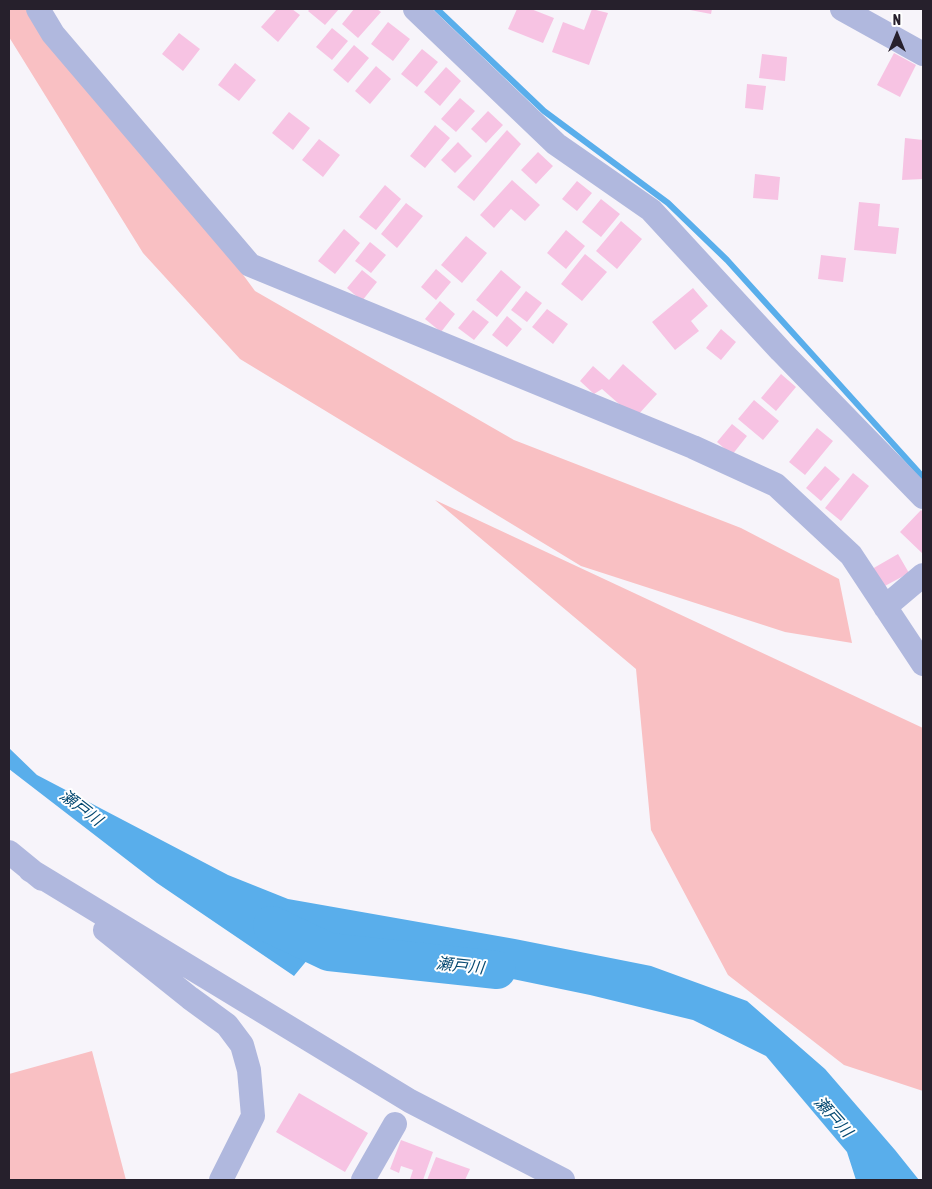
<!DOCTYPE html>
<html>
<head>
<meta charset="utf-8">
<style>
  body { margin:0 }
  #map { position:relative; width:932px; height:1189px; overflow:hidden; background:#f7f4fa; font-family:"Asap Condensed",sans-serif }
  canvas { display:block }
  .frame { position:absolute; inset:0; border:10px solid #26202c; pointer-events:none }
  .north { position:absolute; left:872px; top:10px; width:50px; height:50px; -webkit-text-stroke:4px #fff; paint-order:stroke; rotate:0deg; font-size:14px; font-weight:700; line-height:20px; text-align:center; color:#26202c }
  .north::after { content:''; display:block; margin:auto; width:18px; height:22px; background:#26202c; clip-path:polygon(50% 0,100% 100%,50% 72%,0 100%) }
</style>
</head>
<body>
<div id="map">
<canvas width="932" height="1189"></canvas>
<div class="frame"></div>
<div class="north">N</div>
</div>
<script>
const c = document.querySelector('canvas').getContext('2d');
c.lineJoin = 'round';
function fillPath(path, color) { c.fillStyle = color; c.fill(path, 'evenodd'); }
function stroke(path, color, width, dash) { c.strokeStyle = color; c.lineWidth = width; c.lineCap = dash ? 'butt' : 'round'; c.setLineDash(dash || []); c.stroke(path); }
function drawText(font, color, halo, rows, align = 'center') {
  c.font = font + ' "Asap Condensed","Noto Sans JP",sans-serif'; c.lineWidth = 4; c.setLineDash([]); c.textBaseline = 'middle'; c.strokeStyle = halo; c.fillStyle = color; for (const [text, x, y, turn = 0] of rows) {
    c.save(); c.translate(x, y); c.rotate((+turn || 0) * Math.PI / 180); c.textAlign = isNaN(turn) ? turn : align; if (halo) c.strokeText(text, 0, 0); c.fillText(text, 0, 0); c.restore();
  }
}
const green = new Path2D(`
  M9,9H48L255,291L514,440L741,528L839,579L852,643L785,632L581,566L240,359L143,253L9,37Z
  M435,500L923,728V1091L844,1065L728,975L651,830L636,669Z
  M92,1051L126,1180H9V1074Z`);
const water = new Path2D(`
  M9,748L37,775L228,875L288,899L515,939L651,966L747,1001L825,1069L895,1150L919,1180H856L847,1152L766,1056L693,1020L590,995L445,965L318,947L294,976L157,883L9,769Z`);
const stream = new Path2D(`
  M437,9L544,111L668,203L727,260L923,477`);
const river = new Path2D(`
  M272,925L329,952L497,970`);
const building = new Path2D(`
  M277,9H292L300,15L278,42L261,27Z
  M310,9H339L325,25L308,11Z
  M354,9H377L381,12L358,38L342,24Z
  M517,9H531L554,18L543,43L508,29Z
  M592,9L608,13L589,65L552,52L563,22L584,30Z
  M685,9H712L711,14Z
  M388,22L410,39L393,61L371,44Z
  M332,28L348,41L332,60L316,47Z
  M179,33L200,49L183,71L162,54Z
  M354,45L369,58L348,83L333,70Z
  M422,49L438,62L417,87L401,74Z
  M894,53L916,65L900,97L877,85Z
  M762,54L787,57L785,81L759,78Z
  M235,63L256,80L239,101L218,85Z
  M376,66L391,79L370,104L355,91Z
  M446,67L461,81L440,106L424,92Z
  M747,84L766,86L763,110L745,108Z
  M460,98L475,111L456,132L441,119Z
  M488,111L503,125L486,143L471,129Z
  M289,112L310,128L293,150L272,133Z
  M435,125L450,138L425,168L410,156Z
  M507,130L521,144L474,201L457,187Z
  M905,138L923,140V179L902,180Z
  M319,139L340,155L323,177L302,160Z
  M458,142L472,156L455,173L441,160Z
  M538,152L553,166L536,184L521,170Z
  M755,174L780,177L778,200L753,198Z
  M512,180L540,205L525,221L511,209L494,228L480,215Z
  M577,181L592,193L577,211L562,199Z
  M385,185L401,199L376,230L359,217Z
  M601,199L620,214L601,237L582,222Z
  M859,202L880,204L878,226L899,228L896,254L854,250Z
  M406,203L423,216L397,248L381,234Z
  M621,221L642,239L617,269L596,251Z
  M344,229L360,243L335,274L318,261Z
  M566,230L585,246L566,269L547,253Z
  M466,236L487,253L462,283L441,265Z
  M370,242L386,255L371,273L355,261Z
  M585,254L607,272L582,301L561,284Z
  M821,255L846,258L843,282L818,279Z
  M436,269L451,282L436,300L421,287Z
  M362,270L377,282L362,301L347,288Z
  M501,270L521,287L497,317L476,300Z
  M693,288L708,306L691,321L699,331L675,350L652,322Z
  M526,291L542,303L527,322L511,310Z
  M440,301L455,314L441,332L425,319Z
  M547,309L568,324L553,344L532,327Z
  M473,310L489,322L474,340L458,328Z
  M507,316L522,329L507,347L492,335Z
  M721,329L736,342L721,360L706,348Z
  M623,364L657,394L637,416L627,411L602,389L594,394L580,381L593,366L609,380Z
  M781,374L796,387L776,411L761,398Z
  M754,400L779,421L763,440L738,419Z
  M732,424L747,436L732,455L717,442Z
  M817,428L833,441L805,475L789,462Z
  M825,466L840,479L821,501L806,488Z
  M853,473L869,486L841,521L825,508Z
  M921,510L923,512V554L900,532Z
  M898,554L909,573L883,587L872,569Z
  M299,1093L368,1133L345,1172L276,1132Z
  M401,1140L433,1152L423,1180L410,1179L413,1170L401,1166L399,1173L390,1169Z
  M436,1157L470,1169L465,1180H427Z`);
const street = new Path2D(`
  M38,9L53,34L250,265L693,447L776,485L851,555L923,664
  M415,9L556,144L651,210L781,351L923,497
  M842,9L923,54
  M885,607L923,575
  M9,852L42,879
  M30,870L410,1101L563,1180
  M105,930L190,998L227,1025L242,1045L249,1070L253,1116L221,1180
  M363,1180L395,1124`);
const waterNames = [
  ["瀬戸川",81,808,37],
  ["瀬戸川",460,966,6],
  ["瀬戸川",833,1117,48]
];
fillPath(green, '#f9c0c3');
fillPath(water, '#59aeeb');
stroke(stream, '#59aeeb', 6);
stroke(river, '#59aeeb', 38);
fillPath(building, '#f7c3e3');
stroke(street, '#b0b8de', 24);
drawText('italic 16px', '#054971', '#fff', waterNames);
</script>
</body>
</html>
